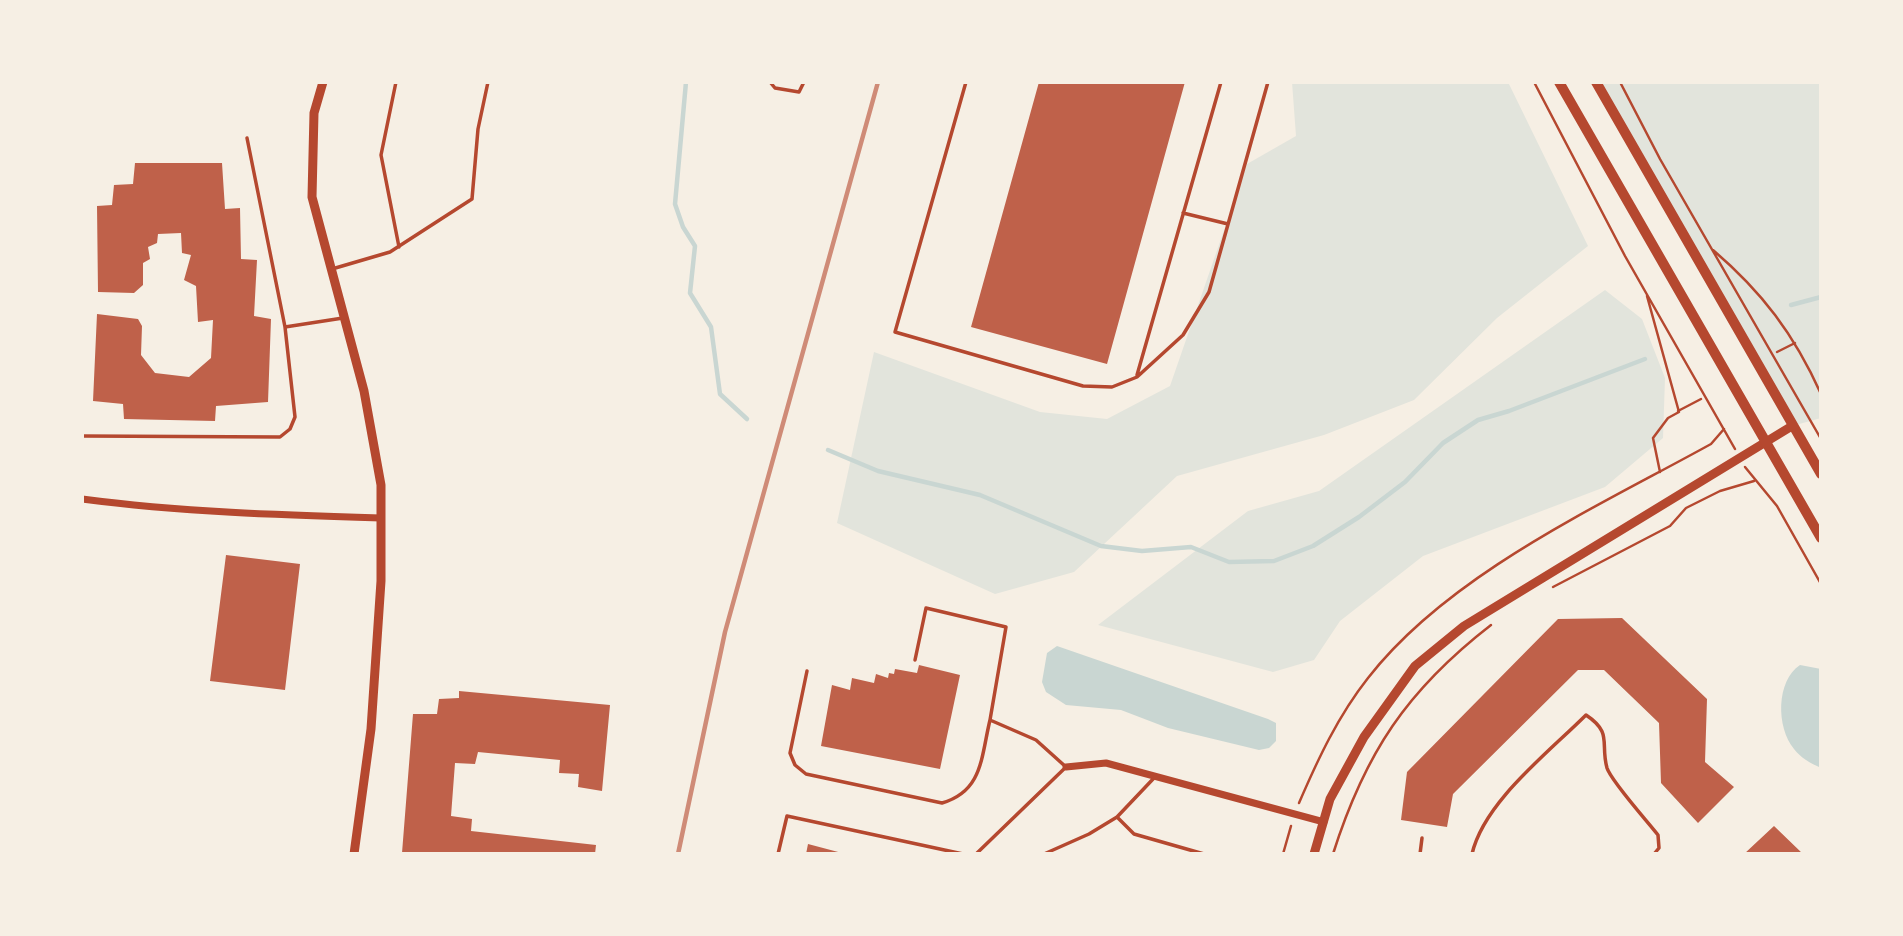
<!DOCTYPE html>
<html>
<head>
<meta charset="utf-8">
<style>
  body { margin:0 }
  #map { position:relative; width:1903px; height:936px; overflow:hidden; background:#f6efe4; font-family:"Noto Sans",sans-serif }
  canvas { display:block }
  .frame { position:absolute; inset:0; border:84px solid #f6efe4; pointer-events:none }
</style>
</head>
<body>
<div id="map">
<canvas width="1903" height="936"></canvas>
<div class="frame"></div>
</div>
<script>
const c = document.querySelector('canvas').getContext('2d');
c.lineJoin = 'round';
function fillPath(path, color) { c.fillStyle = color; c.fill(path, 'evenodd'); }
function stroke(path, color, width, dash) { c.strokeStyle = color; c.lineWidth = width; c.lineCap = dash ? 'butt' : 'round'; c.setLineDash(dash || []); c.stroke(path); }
const green = new Path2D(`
  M1292,82H1508L1588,246L1497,318L1414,400L1324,435L1177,476L1074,572L995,594L837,523L874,352L1040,412L1107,419L1170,386L1247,164L1296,136Z
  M1596,82H1821V418L1792,426Z
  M1605,290L1642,319L1665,378L1663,438L1605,487L1423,556L1340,621L1314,660L1273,672L1098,625L1248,511L1319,491Z`);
const water = new Path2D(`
  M1057,646L1268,719L1276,723V741L1269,748L1259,750L1168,728L1121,710L1066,705L1046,692L1042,682L1047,653Z
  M1800,665L1821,669V768C1810,763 1801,758 1794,749C1776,727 1776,681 1800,665Z`);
const stream = new Path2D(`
  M686,82L675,204L683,227L695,246L690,293L711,327L720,394L747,419
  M1791,305L1821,297
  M828,450L878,471L980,495L1101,546L1142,551L1191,547L1229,562L1274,561L1313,546L1359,517L1405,482L1443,443L1478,420L1509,411L1645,359`);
const building = new Path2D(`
  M1039,82H1185L1107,364L971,327Z
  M135,163H222L225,209L240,208L241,259L257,260L254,316L271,319L268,402L216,406L215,421L124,419L123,404L93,401L97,314L138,319L142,326L141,355L155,373L189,377L211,358L213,320L198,322L196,286L184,280L191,255L182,253L181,233L158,234L157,243L148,247L150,259L143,263V285L134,293L98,292L97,206L112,205L114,185L133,184Z
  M226,555L300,564L285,690L210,681Z
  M1622,618L1707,699L1705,762L1734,787L1698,823L1661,783L1659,723L1604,670H1578L1453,794L1447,827L1401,820L1407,772L1558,619Z
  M919,665L960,675L940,769L821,746L832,685L850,690L852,678L874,683L876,674L888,678L889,673L894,674L895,669L917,673Z
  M459,691L610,705L602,791L578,787L579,774L559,773L560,760L478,752L475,764L455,763L451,816L472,819L471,831L596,845L595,854L402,853L413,714H437L439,699L459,698Z
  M1774,826L1803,854H1744Z
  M808,844L842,853V854H806Z`);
const path = new Path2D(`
  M1534,82L1625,256L1735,449
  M1620,82L1660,159L1821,439
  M1713,250C1762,292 1794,334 1821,394
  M1647,296L1679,412L1668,418L1653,438L1660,472
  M1777,352L1795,343
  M1678,411L1701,399
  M1745,467L1777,506L1821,584
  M1553,587L1670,526L1686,508L1720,491L1754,481
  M1299,803C1318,759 1338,716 1368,678C1449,574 1597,507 1711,444L1724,429
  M1283,854L1291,826
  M1333,854C1365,753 1407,690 1491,625`);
const service = new Path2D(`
  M396,82L381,155L399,247
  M770,82L775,88L799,92L804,82
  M966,82L895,332L1083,386L1112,387L1137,377L1183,335L1209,292L1268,82
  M247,138L285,327L343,318
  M1183,213L1228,224
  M332,269L390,252L472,199L478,129L488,82
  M1137,375L1221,82
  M82,436L280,437L290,429L295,417L285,327
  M915,660L926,608L1006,627L990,720L1036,740L1066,767L976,854
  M807,671L790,753L795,765L806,774L942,803C983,791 981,757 990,720
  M1117,817L1134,834L1204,854
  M778,854L787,816L963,854
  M1044,854L1089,834L1117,817L1154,778
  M1420,854L1422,838
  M1472,854C1484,802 1548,753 1586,715C1613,733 1600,743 1607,768C1611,781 1648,822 1658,835L1659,848L1654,854`);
const minor = new Path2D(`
  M82,499C181,512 281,515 381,518
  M1066,767L1106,763L1324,822`);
const tertiary = new Path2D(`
  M323,82L314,113L312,197L364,391L381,485V581L371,729L354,854
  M1314,854L1330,799L1364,737L1415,666L1464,626L1792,426`);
const secondary = new Path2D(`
  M1559,82L1821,538
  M1596,82L1821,474`);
const rail = new Path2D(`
  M678,854L725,632L878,82`);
fillPath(green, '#e2e4dc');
fillPath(water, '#c9d6d2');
stroke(stream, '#c9d6d2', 4.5);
fillPath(building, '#bf614a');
stroke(path, '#b5482f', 2.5);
stroke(service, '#b5482f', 3.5);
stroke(minor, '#b5482f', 7);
stroke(tertiary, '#b5482f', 9);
stroke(secondary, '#b5482f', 10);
stroke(rail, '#cf8b77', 4.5);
</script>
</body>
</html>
